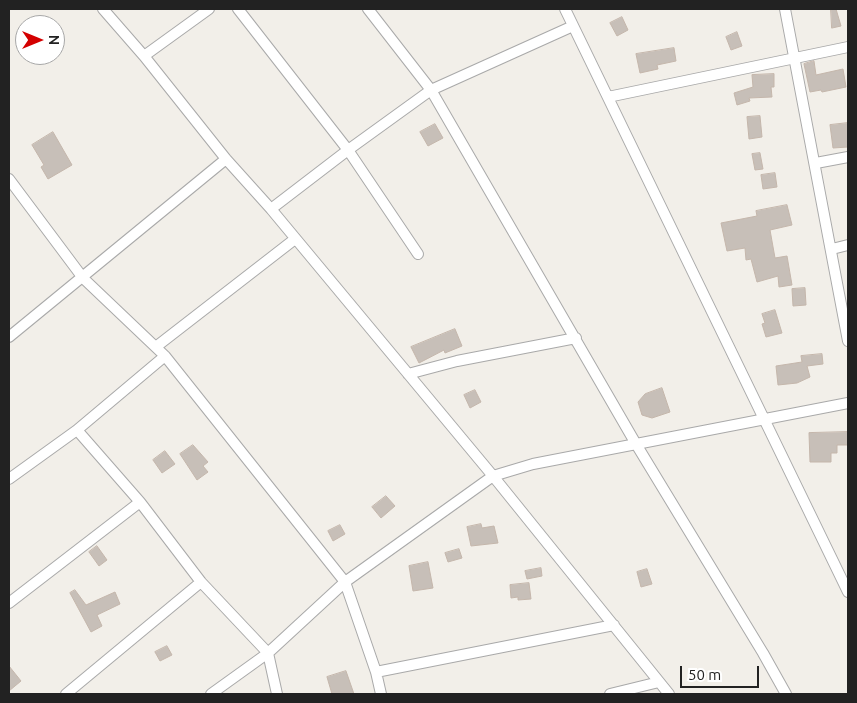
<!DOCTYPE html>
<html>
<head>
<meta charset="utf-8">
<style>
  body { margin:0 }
  #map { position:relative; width:857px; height:703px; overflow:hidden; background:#f2efe9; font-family:Ubuntu,sans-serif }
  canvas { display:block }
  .frame { position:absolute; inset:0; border:10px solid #222; pointer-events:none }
  .north { position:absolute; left:15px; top:15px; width:50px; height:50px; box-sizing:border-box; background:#fff; border:1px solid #a7a7a7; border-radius:50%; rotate:90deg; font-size:14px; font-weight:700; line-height:20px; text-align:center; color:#222 }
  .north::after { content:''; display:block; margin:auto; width:18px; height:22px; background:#d40000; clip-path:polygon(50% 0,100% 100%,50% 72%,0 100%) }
  .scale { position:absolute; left:680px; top:666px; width:79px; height:22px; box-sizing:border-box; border:2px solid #222; border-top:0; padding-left:6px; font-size:15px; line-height:18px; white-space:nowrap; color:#222; -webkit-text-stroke:4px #fff; paint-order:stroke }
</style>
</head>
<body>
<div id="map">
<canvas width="857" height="703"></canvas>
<div class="frame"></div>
<div class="north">N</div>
<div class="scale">50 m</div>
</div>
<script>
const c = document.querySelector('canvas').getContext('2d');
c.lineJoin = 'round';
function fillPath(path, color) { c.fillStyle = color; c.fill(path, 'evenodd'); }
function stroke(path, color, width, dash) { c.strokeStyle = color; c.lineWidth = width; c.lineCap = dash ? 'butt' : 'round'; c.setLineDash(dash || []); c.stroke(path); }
const building = new Path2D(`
  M831,9H836L841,26L832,28Z
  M622,17L628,30L617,36L610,23Z
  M737,32L742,46L731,50L726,37Z
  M674,48L676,61L657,65L658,69L640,73L636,54Z
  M814,61L816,75L843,69L846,87L822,92L821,90L810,92L804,64Z
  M774,74V87H771L772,97L749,98L750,101L737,105L734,93L753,87L752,75Z
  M760,116L762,137L749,139L747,117Z
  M848,123V147L833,148L830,125Z
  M435,124L443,138L428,146L420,132Z
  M53,132L72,165L48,179L41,167L44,165L32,145Z
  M760,153L763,169L755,170L752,154Z
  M775,173L777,187L763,189L761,175Z
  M787,205L792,225L770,230L775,258L787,256L792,285L779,287L778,276L757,282L751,259L746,260L745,248L727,251L721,223L757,216L756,211Z
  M805,288L806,305L793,306L792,289Z
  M775,310L782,333L766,337L762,324L765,323L762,314Z
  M455,329L462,346L445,353L444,350L419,363L411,347Z
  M822,354L823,364L807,366L810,377L797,383L778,385L776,366L802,362L801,356Z
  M662,388L670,412L652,418L642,415L638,402L645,394Z
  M475,390L481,402L470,408L464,395Z
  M848,432V445H837V453H831V462H810L809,433Z
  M193,445L208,462L203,466L208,472L197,480L180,454Z
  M165,451L175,464L162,473L153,460Z
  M386,496L395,506L381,518L372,507Z
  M481,524L482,528L494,526L498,543L471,546L467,527Z
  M340,525L345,534L333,541L328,531Z
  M97,546L107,560L99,566L89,552Z
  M459,549L462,558L448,562L445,553Z
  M428,562L433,588L413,591L409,566Z
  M541,568L542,576L527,579L525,571Z
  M647,569L652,584L641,587L637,572Z
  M529,583L531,599L518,600V597L511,598L510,585Z
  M75,590L86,605L115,592L120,604L97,615L102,626L91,632L70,593Z
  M167,646L172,655L160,661L155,652Z
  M9,666L21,681L9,691Z
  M346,671L354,694H332L327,677Z`);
const street = new Path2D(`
  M103,9L144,56L226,159L271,209L493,476L669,694
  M238,9L348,150L418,254
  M368,9L431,90L636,444L763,653L786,694
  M565,9L848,592
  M785,9L848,341
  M144,56L209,9
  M608,97L848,47
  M816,163L848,157
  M9,179L83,278L165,356L345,582L376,672L381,694
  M271,209L348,150L431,90L573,26
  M832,249L848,245
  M9,337L226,159
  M157,346L295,239
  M408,374L457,361L576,338
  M77,430L140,502L201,582L268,653L277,694
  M9,479L77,430L165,356
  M9,603L140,502
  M376,672L614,625
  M66,694L201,582
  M211,694L268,653L345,582L493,476L533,464L848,403
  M610,694L659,682`);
fillPath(building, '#c7bfb8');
stroke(building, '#c4b6ab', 1);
stroke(street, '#a9a9a9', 12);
stroke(street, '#fff', 10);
</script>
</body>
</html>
